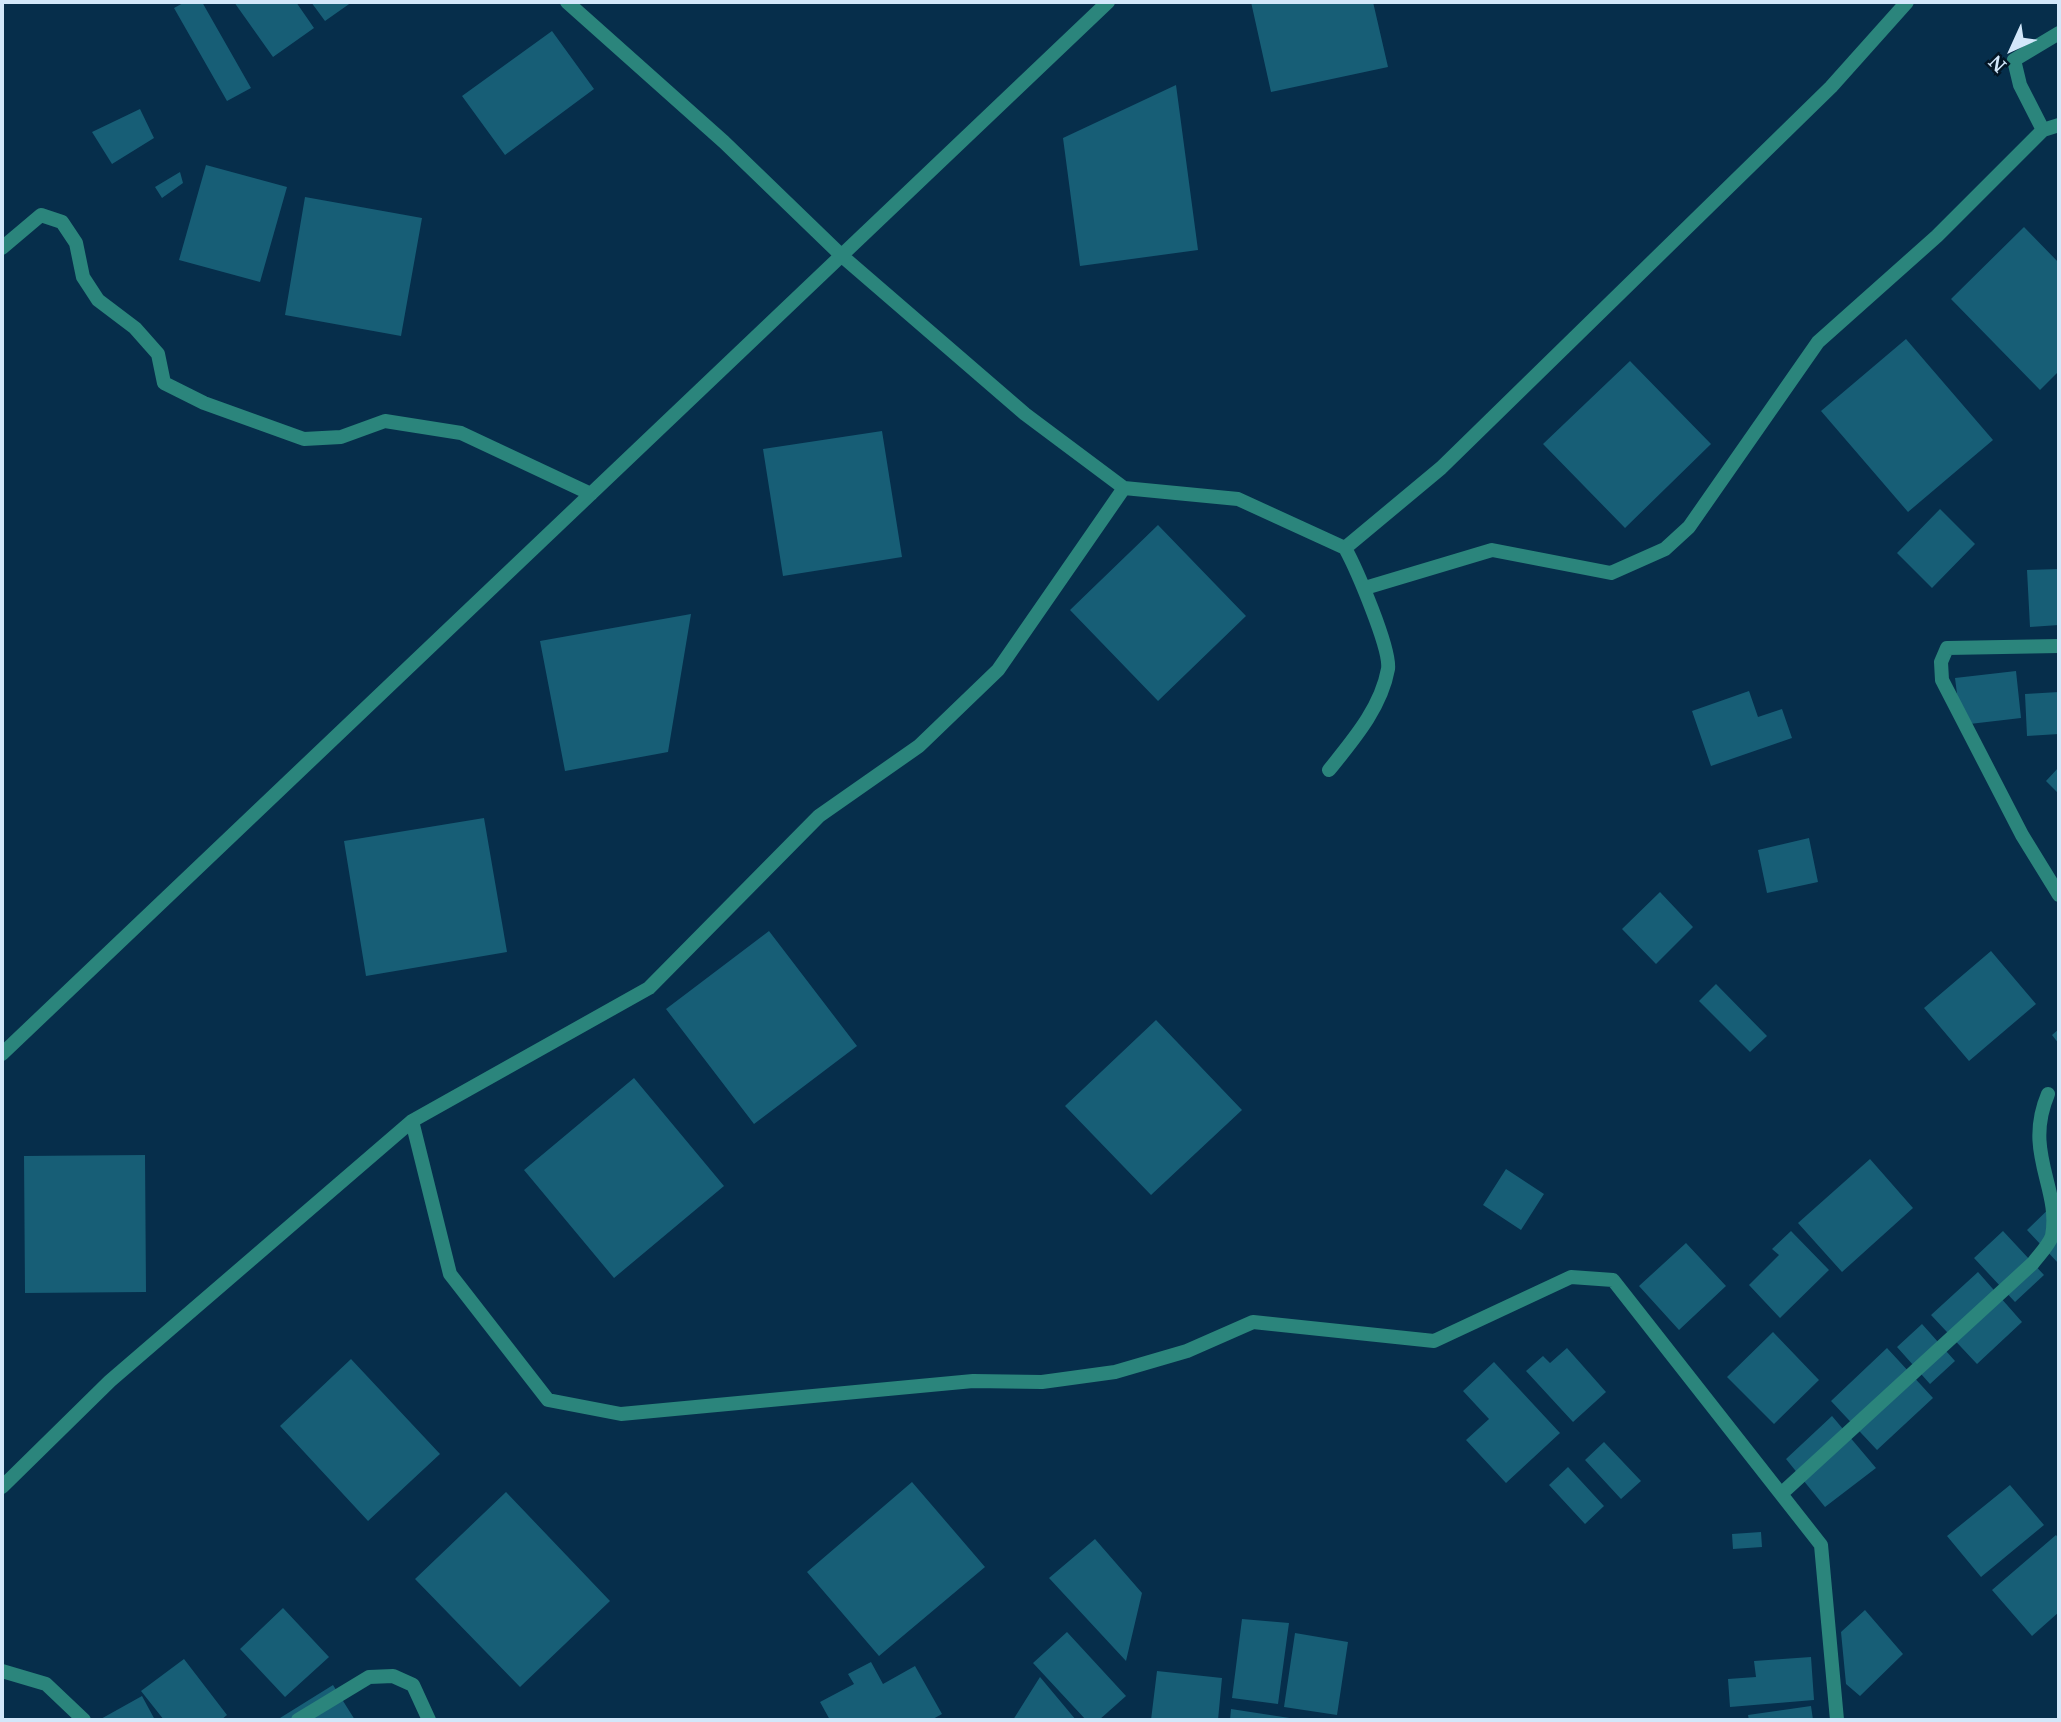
<!DOCTYPE html>
<html>
<head>
<meta charset="utf-8">
<style>
  body { margin:0 }
  #map { position:relative; width:2061px; height:1722px; overflow:hidden; background:#062e4b; font-family:"Noto Serif",serif }
  canvas { display:block }
  .frame { position:absolute; inset:0; border:4px solid #d2e7fa; pointer-events:none }
  .north { position:absolute; left:1977px; top:14px; width:70px; height:70px; -webkit-text-stroke:5px #031626; paint-order:stroke; rotate:225deg; font-size:19px; font-weight:700; line-height:28px; text-align:center; color:#d2e7fa }
  .north::after { content:''; display:block; margin:auto; width:24px; height:32px; background:#d2e7fa; clip-path:polygon(50% 0,100% 100%,50% 72%,0 100%) }
</style>
</head>
<body>
<div id="map">
<canvas width="2061" height="1722"></canvas>
<div class="frame"></div>
<div class="north">N</div>
</div>
<script>
const c = document.querySelector('canvas').getContext('2d');
c.lineJoin = 'round';
function fillPath(path, color) { c.fillStyle = color; c.fill(path, 'evenodd'); }
function stroke(path, color, width, dash) { c.strokeStyle = color; c.lineWidth = width; c.lineCap = dash ? 'butt' : 'round'; c.setLineDash(dash || []); c.stroke(path); }
const building = new Path2D(`
  M185,2H202L251,88L227,101L174,8Z
  M234,2H296L314,28L273,57Z
  M311,2H352L325,21Z
  M1251,2H1373L1388,67L1271,92Z
  M552,31L594,89L505,155L462,96Z
  M1176,85L1198,250L1080,266L1063,138Z
  M140,109L154,138L112,164L92,132Z
  M206,165L287,187L260,282L179,260Z
  M180,172L183,183L162,198L155,187Z
  M305,197L422,218L401,336L285,315Z
  M2024,227L2059,263V371L2040,390L1951,299Z
  M1906,339L1993,440L1908,512L1821,411Z
  M1630,361L1711,444L1625,528L1543,444Z
  M882,431L902,557L783,576L763,449Z
  M1940,509L1975,544L1932,588L1897,553Z
  M1158,525L1246,616L1158,701L1070,610Z
  M2059,569V625L2030,627L2027,570Z
  M691,614L668,752L565,771L540,641Z
  M2016,671L2021,718L1961,725L1955,678Z
  M1749,691L1758,717L1782,709L1792,738L1711,766L1692,711Z
  M2059,692V734L2027,736L2025,694Z
  M2059,767V794L2046,781Z
  M484,818L507,952L366,976L344,841Z
  M1809,838L1818,882L1767,893L1758,850Z
  M1660,892L1693,927L1656,964L1622,929Z
  M769,931L857,1046L754,1124L666,1009Z
  M1991,951L2036,1004L1969,1061L1924,1008Z
  M1716,984L1767,1036L1750,1052L1699,1001Z
  M1156,1020L1242,1110L1151,1195L1065,1106Z
  M2059,1029V1044L2052,1035Z
  M634,1078L724,1186L614,1278L524,1170Z
  M145,1155L146,1292L25,1293L24,1156Z
  M1870,1159L1913,1208L1842,1272L1798,1223Z
  M1506,1169L1544,1194L1521,1230L1483,1205Z
  M2059,1199V1264L2027,1230Z
  M1791,1231L1829,1270L1780,1318L1749,1285L1779,1255L1772,1249Z
  M2003,1231L2044,1275L2015,1302L1974,1258Z
  M1686,1243L1726,1286L1679,1330L1639,1286Z
  M1978,1272L2022,1322L1977,1364L1931,1315Z
  M1922,1324L1955,1361L1930,1384L1897,1347Z
  M1773,1332L1819,1380L1774,1424L1727,1377Z
  M1567,1348L1606,1392L1573,1422L1526,1371L1543,1356L1550,1363Z
  M1887,1348L1933,1398L1877,1450L1831,1401Z
  M351,1359L440,1454L368,1521L280,1426Z
  M1494,1362L1560,1433L1506,1483L1466,1440L1489,1419L1463,1391Z
  M1832,1416L1876,1468L1825,1507L1786,1459Z
  M1604,1442L1641,1481L1621,1499L1585,1460Z
  M1568,1467L1604,1506L1585,1524L1549,1485Z
  M912,1482L985,1567L879,1656L807,1572Z
  M2010,1485L2044,1525L1981,1577L1947,1536Z
  M506,1492L610,1601L520,1687L415,1579Z
  M1761,1532L1762,1547L1733,1549L1732,1534Z
  M2056,1535L2059,1539V1612L2032,1636L1992,1590Z
  M1095,1539L1142,1593L1126,1661L1049,1578Z
  M283,1608L329,1657L285,1697L240,1649Z
  M1865,1610L1903,1654L1860,1696L1846,1684L1841,1632Z
  M1242,1619L1289,1623L1278,1704L1232,1698Z
  M1067,1632L1126,1696L1099,1720H1086L1033,1663Z
  M1295,1633L1348,1642L1337,1715L1284,1707Z
  M1811,1657L1814,1700L1730,1707L1728,1679L1756,1677L1754,1661Z
  M184,1659L227,1715L221,1720H164L141,1691Z
  M871,1662L883,1684L915,1666L942,1714L931,1720H830L820,1702L854,1684L848,1674Z
  M1157,1671L1222,1678L1218,1720H1151Z
  M1040,1677L1076,1720H1013Z
  M333,1685L355,1720H281L280,1718Z
  M142,1696L155,1720H99Z
  M1811,1706L1813,1720H1749L1748,1715Z
  M1231,1709L1296,1719V1720H1230Z`);
const street = new Path2D(`
  M567,2L724,142L842,256L1025,414L1124,488L1238,499L1345,548L1441,468L1831,87L1907,2
  M2043,130L2020,85L2014,60L2059,33
  M2,248L41,215L62,222L76,243L83,277L98,300L135,328L158,354L164,383L204,403L304,439L341,437L385,421L461,433L591,494
  M1365,588L1492,550L1611,573L1665,549L1689,527L1818,342L1937,236L2043,130L2059,125
  M2059,646L1947,648L1941,662L1942,680L2022,835L2059,895
  M1329,770C1353,740 1381,708 1388,669C1391,649 1356,568 1345,548
  M2,1054L1108,2
  M412,1121L450,1274L548,1400L621,1414L973,1381L1042,1382L1115,1372L1187,1351L1253,1322L1434,1341L1571,1277L1613,1280L1821,1545L1837,1720
  M2,1487L110,1381L412,1121L649,988L819,816L919,746L998,670L1124,488
  M1781,1494L2033,1263C2039,1255 2049,1245 2052,1236C2061,1188 2023,1153 2048,1094
  M2,1671L46,1684L84,1720
  M298,1720L369,1677L393,1676L413,1685L429,1720`);
fillPath(building, '#175e76');
stroke(street, '#2b857c', 14);
</script>
</body>
</html>
